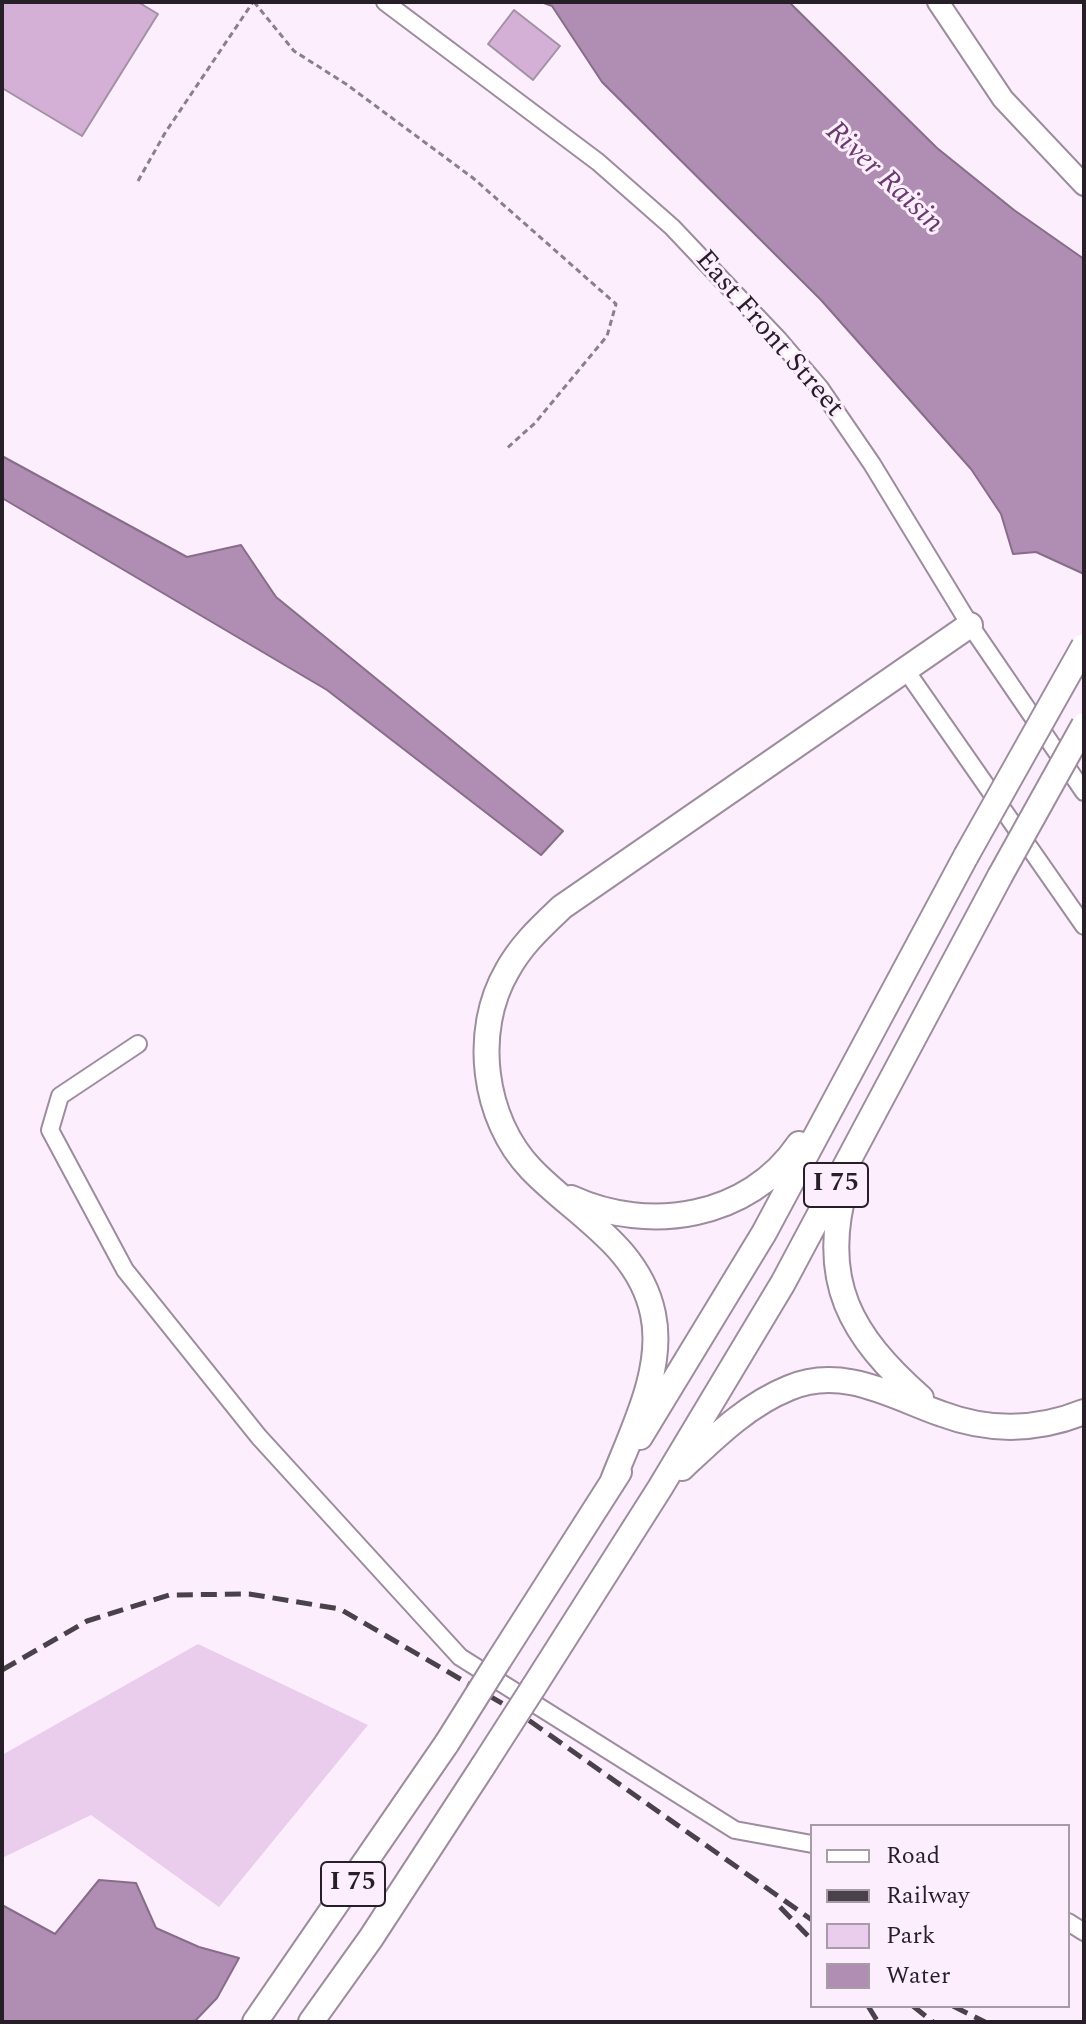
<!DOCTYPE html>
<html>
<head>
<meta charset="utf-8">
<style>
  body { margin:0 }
  #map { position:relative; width:1086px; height:2024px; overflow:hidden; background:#fdeefe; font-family:Spectral,serif }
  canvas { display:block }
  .frame { position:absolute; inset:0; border:4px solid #261f27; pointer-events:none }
  .legend { position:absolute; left:810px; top:1824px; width:260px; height:184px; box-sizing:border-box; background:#fdeefe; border:2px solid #a79ba8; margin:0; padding:10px 14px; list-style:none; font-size:24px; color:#261f27 }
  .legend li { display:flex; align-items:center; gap:16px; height:40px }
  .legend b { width:40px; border:2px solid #a79ba8 }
</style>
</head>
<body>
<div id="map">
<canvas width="1086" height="2024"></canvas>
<div class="frame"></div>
<ul class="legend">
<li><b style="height:10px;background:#fff"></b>Road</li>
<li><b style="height:10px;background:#4a424b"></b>Railway</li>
<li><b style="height:22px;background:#eaccec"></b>Park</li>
<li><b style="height:22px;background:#b08eb3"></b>Water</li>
</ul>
</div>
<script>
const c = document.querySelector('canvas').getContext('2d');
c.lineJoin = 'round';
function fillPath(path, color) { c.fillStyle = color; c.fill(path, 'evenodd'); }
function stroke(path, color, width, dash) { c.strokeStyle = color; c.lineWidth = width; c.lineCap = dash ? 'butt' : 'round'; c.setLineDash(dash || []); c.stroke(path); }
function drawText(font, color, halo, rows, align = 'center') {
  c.font = font + ' Spectral,serif'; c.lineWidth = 6; c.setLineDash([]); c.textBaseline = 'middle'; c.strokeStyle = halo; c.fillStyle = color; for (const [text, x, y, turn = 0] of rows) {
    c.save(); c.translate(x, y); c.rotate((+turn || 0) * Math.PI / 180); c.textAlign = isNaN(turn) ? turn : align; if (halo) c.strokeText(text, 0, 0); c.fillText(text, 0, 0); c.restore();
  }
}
const green = new Path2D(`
  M198,1644L368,1725L219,1907L91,1815L2,1858V1755Z`);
const water = new Path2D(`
  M541,2H789L937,148L1014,210L1084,259V574L1036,552L1013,554L1001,514L971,469L821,300L602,82L552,6Z
  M2,456L187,557L241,545L276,597L563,831L541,855L327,690L2,498Z
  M99,1880L136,1883L156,1928L199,1947L239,1958L217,1998L194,2022H2V1905L55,1934Z`);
const building = new Path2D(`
  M2,2H138L158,14L82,136L2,88Z
  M514,10L560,46L533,80L488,44Z`);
const path = new Path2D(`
  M254,2L294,51L346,84L473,178L616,304L607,336L535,423L506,449
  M138,181L165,133L253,2`);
const minor = new Path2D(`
  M385,2L598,162L672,227L779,340L820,388L872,464L970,625L1084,792
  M905,669L1084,926
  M138,1044L60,1096L50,1130L125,1270L259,1437L460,1657L735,1830L812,1844
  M1068,1922L1084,1932`);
const major = new Path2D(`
  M938,2L1003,99L1084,185`);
const highway = new Path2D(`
  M846,1184C818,1281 851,1336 921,1398
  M571,1198C649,1234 749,1218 799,1144
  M640,1437L764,1233L966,856
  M682,1468C715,1437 747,1405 789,1388C843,1365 893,1397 942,1414C990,1432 1037,1431 1084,1412
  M612,1483C631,1433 665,1370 653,1314C639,1246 575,1215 531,1169C483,1119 472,1031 507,971C521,945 541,927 562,907L970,625
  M499,1660L619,1472
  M533,1688L660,1488L783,1283L1000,876
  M255,2022L447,1743
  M311,2022L371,1938L483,1766`);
const rail = new Path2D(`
  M2,1670L87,1621L169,1595L249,1594L340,1609L517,1712L812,1920
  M780,1907L812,1940
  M868,2006L878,2022
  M913,2006L933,2022
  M953,2006L985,2022`);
const highwayBridge = new Path2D(`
  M966,856L1084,646
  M1000,876L1084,725
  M447,1743L499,1660
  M483,1766L533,1688`);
const shields = [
  [836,1185,64],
  [353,1884,64]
];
const shieldNames = [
  ["I 75",836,1185],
  ["I 75",353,1884]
];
const streetNames = [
  ["East Front Street",768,335,49]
];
const waterNames = [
  ["River Raisin",883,179,43]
];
fillPath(green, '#eaccec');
fillPath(water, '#b08eb3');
stroke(water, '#876d89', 2);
fillPath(building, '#d4b0d7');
stroke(building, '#a291a3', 2);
stroke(minor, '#9d8c9e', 20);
stroke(major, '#9d8c9e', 24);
stroke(highway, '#9d8c9e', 28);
stroke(path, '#8a7f8b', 3, [6, 4]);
stroke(minor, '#fff', 16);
stroke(major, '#fff', 20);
stroke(highway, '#fff', 24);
stroke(rail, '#4a424b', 5, [16, 8]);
stroke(highwayBridge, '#9d8c9e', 28, []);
stroke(highwayBridge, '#fff', 24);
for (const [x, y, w] of shields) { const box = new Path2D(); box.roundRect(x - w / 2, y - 22, w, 44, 6); c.fillStyle = '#fdeefe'; c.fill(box); stroke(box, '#261f27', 2); }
drawText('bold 26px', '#261f27', null, shieldNames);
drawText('28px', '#261f27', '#fdeefe', streetNames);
drawText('italic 30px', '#693c6d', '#fdeefe', waterNames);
</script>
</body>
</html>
